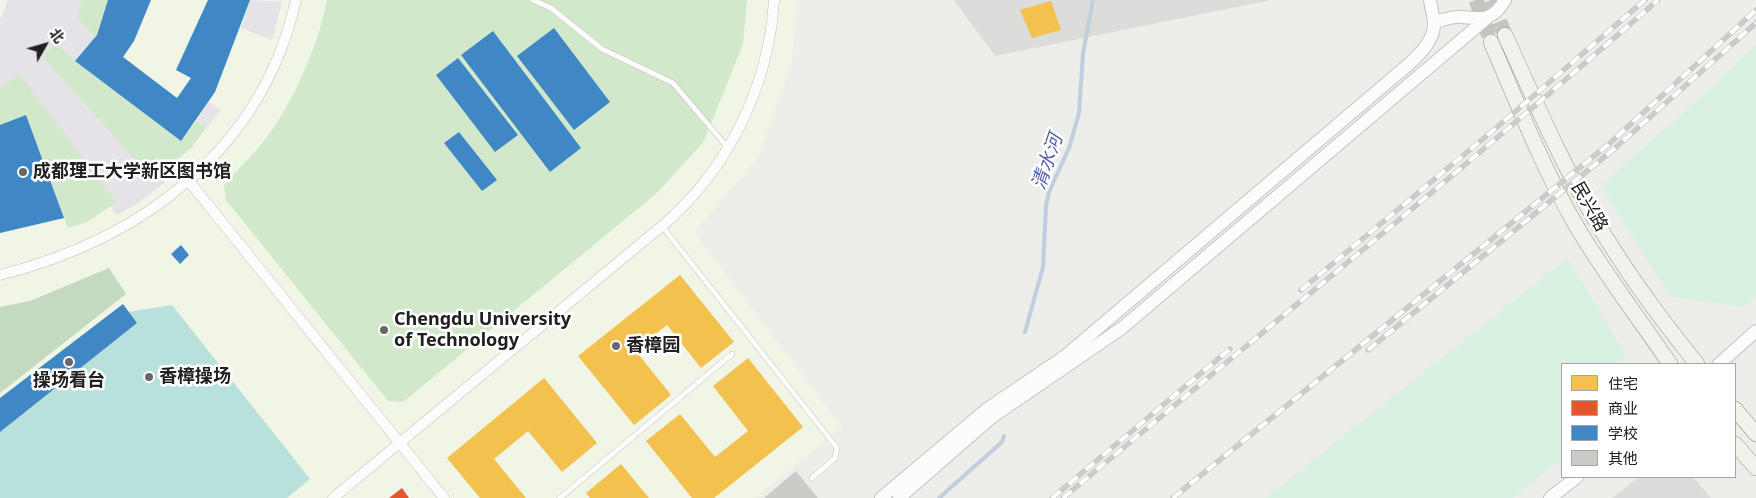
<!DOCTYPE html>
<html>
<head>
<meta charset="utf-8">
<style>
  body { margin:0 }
  #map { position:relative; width:1756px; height:498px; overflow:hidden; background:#edede9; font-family:"Noto Sans","Noto Sans SC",sans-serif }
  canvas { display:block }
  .legend { position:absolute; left:1561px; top:363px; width:175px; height:115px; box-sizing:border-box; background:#fff; border:1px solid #a6a6a6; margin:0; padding:6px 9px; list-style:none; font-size:15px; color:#202020 }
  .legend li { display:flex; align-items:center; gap:10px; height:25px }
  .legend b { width:25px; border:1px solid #a6a6a6 }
  .north { position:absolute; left:20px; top:20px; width:50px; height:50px; -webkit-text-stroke:4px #fff; paint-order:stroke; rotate:52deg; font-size:14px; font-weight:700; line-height:20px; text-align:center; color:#202020 }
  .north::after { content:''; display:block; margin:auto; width:18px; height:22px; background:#202020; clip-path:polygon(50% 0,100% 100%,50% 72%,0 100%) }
</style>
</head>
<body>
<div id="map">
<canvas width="1756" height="498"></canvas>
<ul class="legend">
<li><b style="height:14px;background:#f2c14e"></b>住宅</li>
<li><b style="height:14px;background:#e4572e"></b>商业</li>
<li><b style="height:14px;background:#3f88c5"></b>学校</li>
<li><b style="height:14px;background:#cccbc8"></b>其他</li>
</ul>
<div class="north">北</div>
</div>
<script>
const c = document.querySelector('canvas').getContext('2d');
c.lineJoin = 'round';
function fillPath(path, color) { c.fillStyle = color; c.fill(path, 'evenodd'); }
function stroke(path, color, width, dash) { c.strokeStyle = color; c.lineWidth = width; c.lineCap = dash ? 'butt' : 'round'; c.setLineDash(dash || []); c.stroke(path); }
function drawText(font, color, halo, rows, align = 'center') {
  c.font = font + ' "Noto Sans","Noto Sans SC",sans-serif'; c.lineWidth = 5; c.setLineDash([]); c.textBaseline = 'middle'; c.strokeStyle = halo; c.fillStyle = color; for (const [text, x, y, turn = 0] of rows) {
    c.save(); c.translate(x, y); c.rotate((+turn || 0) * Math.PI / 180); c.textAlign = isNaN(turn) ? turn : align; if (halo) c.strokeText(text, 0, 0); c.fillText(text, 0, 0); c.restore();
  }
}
const built = new Path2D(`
  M954,0H1271L995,56Z
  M1639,477H1693L1711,498H1612Z`);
const education = new Path2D(`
  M0,0H797L792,62L758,158L694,232L842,427L755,498H0Z`);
const grass = new Path2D(`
  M82,0H108L96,37L76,18Z
  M327,0H747L743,44L704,141L658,192L403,402L388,401L226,200L224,185C237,170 251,157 263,142C293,104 318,47 327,0Z
  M55,42L75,61L181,141L196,121L207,127L191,148L158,176L149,175L42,57Z
  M20,74L117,202L87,222L68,228L26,116L0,125V87Z`);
const forest = new Path2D(`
  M109,268L126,294L0,393V307L30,301Z`);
const park = new Path2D(`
  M1756,44V297L1745,307L1670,297L1601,185L1699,99Z
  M1567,258L1624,351L1621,364H1562V458L1513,498H1266Z`);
const pitch = new Path2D(`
  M172,305L310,479L287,498H0V431L137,323L128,312Z`);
const plaza = new Path2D(`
  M8,0H82L76,18L96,37L75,61L55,42L42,57L149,175L158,176L165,182L137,204L116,215L111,207L116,202L20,75L0,87V20Z
  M250,0L282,2L272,40L241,28Z
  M209,102L221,110L207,127L196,121Z`);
const homes = new Path2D(`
  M1051,1L1061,30L1032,38L1020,10Z
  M680,275L734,342L701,368L667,325L635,350L671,395L634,425L578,356Z
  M748,358L803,427L714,498H692L646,441L680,414L715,457L748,431L713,386Z
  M544,378L597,443L562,472L528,431L494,459L526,498H480L447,458Z
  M621,464L649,498H590L586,493Z`);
const shops = new Path2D(`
  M402,488L409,498H389Z`);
const schools = new Path2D(`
  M108,0H151L134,41L123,57L177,98L191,78L176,70L208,0H250L215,92L181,141L75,61L97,35Z
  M554,28L610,102L574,130L517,56Z
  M493,31L581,148L550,172L461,55Z
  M458,58L518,135L495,152L436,75Z
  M26,115L64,218L0,233V125Z
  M459,132L497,180L482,191L444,143Z
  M181,245L189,255L180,264L171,254Z
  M123,304L137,323L0,432V398Z`);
const stream = new Path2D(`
  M1025,332L1043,267L1046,206L1049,192L1069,148L1079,113L1083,54L1093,0
  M939,498L1002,442L1004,436`);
const building = new Path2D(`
  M796,471L818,498H764Z`);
const secondaryTunnel = new Path2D(`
  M1476,0L1491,42
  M1491,0L1505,35`);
const service = new Path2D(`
  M533,0L551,8L602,49L673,83L728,148
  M662,226L837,448L835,458L812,478
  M560,498L732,354`);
const minor = new Path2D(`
  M188,180L444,498
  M0,275C143,239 262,150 296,0
  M333,498L662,226C728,170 769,86 774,0`);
const tertiary = new Path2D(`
  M1430,0L1434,22C1443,20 1453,16 1462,17C1482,19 1493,21 1505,0
  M1719,364L1756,331
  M881,498L987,409L1064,357L1409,64C1421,53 1435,39 1434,22
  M899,498L992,417L1122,328L1486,19
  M1550,498L1577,477`);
const secondary = new Path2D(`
  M1505,35C1533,96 1559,158 1593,216C1623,268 1659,317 1697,364
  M1491,42C1517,102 1541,164 1574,222C1603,272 1638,317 1670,364
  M1735,409L1756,434
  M1735,444L1756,468`);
const rail = new Path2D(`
  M1301,290L1495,129L1645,0
  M1368,350L1614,149L1756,23
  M1052,498L1230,349
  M1063,498C1262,332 1463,170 1658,0
  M1173,498L1610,143L1756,10`);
const markers = [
  [23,172,5,"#686866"],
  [384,330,5,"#686866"],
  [616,346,5,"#686866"],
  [69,362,5,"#686866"],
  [149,377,5,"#686866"]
];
const poiNames = [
  ["成都理工大学新区图书馆",33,172],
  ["Chengdu University",394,320],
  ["of Technology",394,341],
  ["香樟园",626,346],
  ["香樟操场",159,377],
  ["操场看台",69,381,"center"]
];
const streetNames = [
  ["民兴路",1589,207,60]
];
const waterNames = [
  ["清水河",1048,162,-71]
];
fillPath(built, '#dcdcda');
fillPath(education, '#f1f5e6');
fillPath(grass, '#d1e8cb');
fillPath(forest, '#c3dac1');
fillPath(park, '#d9f1e1');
fillPath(pitch, '#b8e1dc');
fillPath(plaza, '#e5e3e7');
fillPath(homes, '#f2c14e');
fillPath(shops, '#e4572e');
fillPath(schools, '#3f88c5');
stroke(stream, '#c0cedd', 4);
fillPath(building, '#cccbc8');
stroke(secondaryTunnel, '#c4c4c1', 15, [15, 8]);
stroke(service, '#c3c3c1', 6);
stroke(minor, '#c3c3c1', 11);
stroke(tertiary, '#c3c3c1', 14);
stroke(secondary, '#8e9682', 16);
stroke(service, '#fcfcfc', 5);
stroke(minor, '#fcfcfc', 10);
stroke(tertiary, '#fcfcfc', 12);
stroke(secondary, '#f0f3ec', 15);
stroke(rail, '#cbcbca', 5.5);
stroke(rail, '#fff', 4, [11]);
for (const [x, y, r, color] of markers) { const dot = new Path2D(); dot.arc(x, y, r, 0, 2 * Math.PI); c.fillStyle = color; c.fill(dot); stroke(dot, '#fff', 2); }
drawText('bold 18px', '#202020', '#fff', poiNames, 'left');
drawText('18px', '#202020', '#fff', streetNames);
drawText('italic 19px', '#5463a7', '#fff', waterNames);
</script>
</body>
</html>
